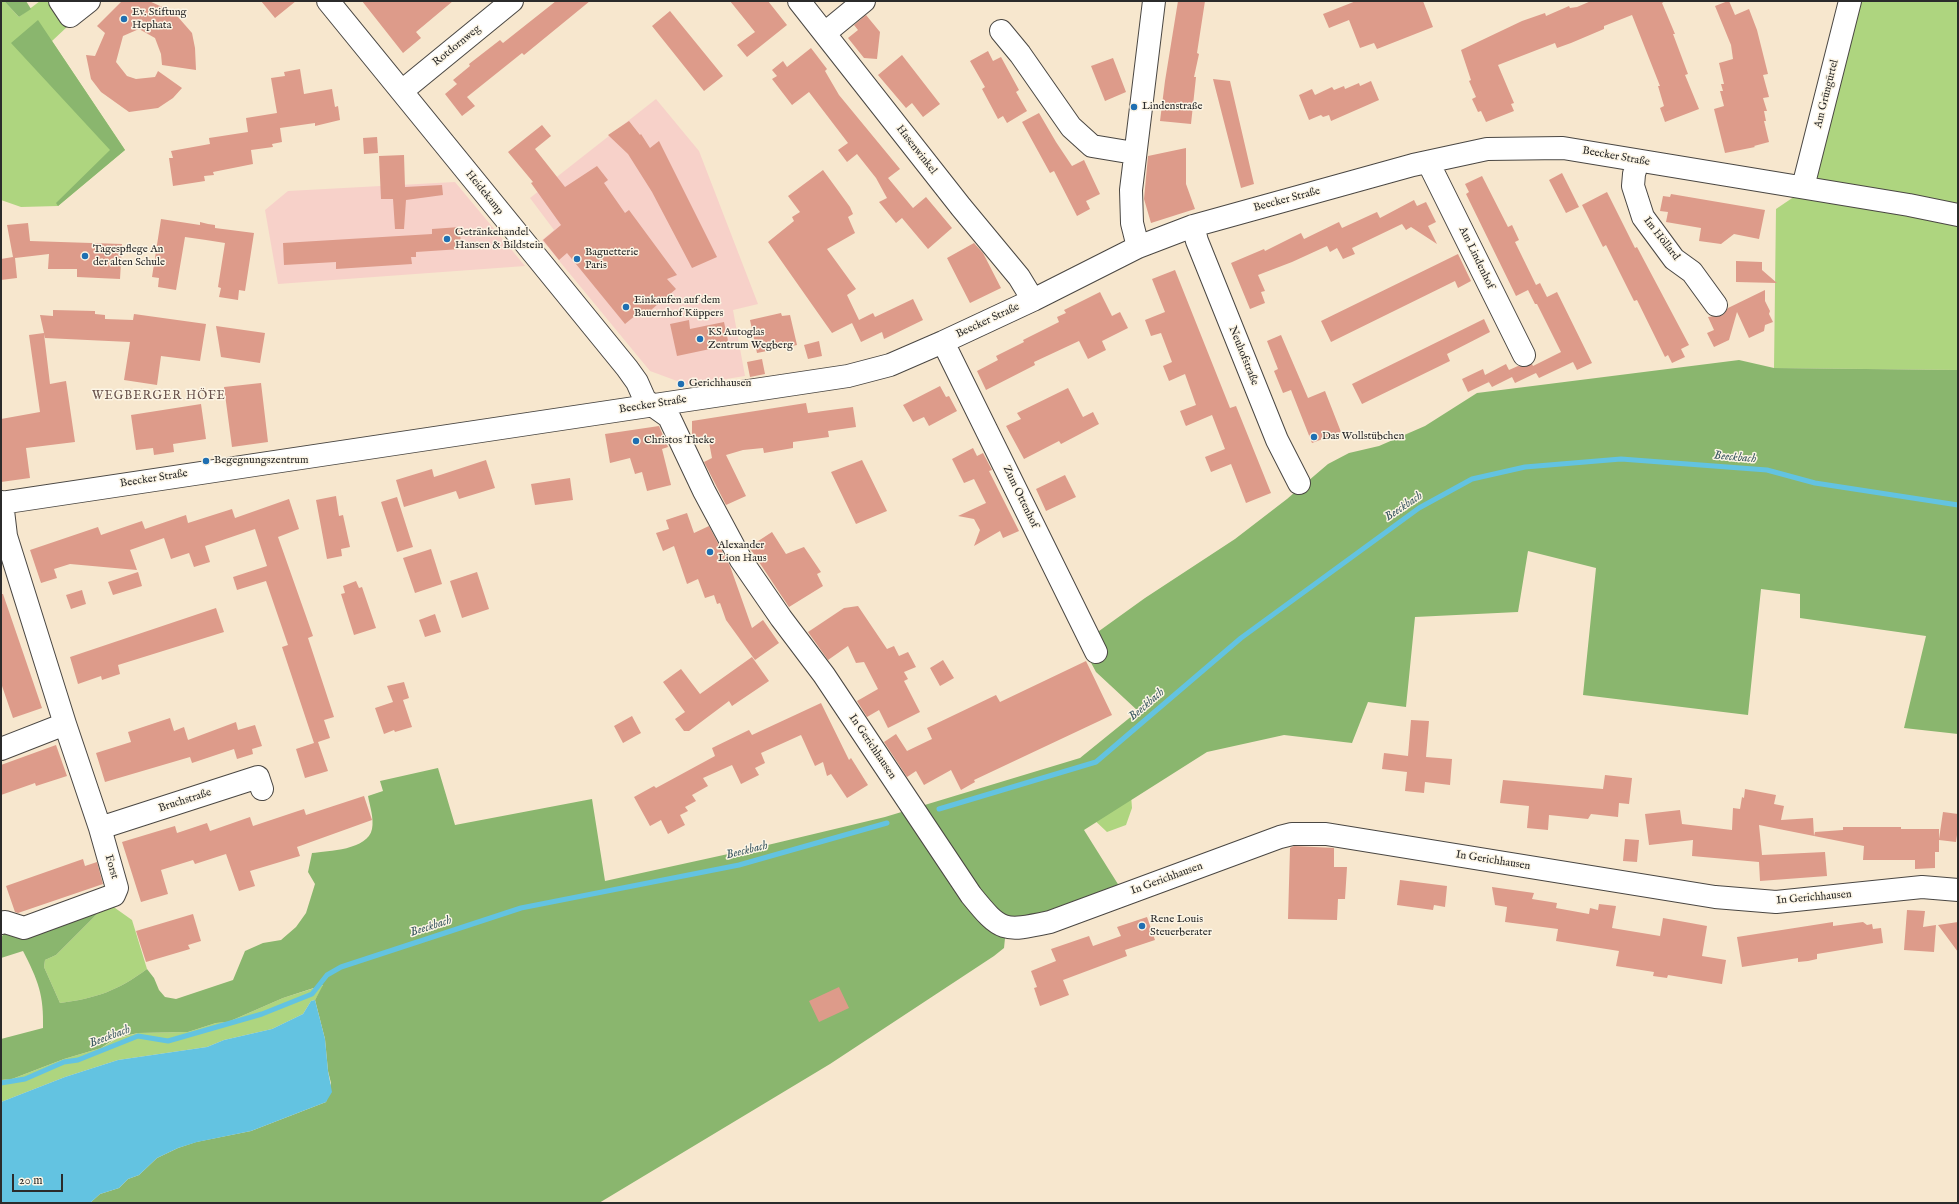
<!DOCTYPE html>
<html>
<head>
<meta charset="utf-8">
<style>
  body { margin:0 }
  #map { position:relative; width:1959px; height:1204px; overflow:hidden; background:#f7e7ce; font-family:"IM FELL English",serif }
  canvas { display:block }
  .frame { position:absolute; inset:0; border:2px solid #2b2b2b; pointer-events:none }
  .scale { position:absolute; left:12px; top:1174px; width:51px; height:18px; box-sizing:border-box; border:2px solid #2b2b2b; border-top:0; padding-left:5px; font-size:12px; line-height:14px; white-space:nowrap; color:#2b2b2b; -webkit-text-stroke:3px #fcf5e5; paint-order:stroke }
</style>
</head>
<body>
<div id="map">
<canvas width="1959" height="1204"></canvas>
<div class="frame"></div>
<div class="scale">20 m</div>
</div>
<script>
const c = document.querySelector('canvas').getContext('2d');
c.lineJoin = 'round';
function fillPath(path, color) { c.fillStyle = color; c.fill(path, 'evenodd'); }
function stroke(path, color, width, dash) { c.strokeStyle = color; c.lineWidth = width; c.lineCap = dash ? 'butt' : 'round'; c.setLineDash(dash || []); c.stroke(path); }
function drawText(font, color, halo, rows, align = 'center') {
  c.font = font + ' "IM FELL English",serif'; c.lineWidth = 3; c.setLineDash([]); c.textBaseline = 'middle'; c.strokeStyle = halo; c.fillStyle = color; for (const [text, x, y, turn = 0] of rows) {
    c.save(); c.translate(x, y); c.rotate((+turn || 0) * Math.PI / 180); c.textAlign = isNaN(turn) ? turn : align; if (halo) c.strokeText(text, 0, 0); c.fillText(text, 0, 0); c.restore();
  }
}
const built = new Path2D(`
  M656,99L699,151L758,304L733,310L745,376L688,385L650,371L542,240L554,230L530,198Z
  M455,182L525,266L278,284L265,210L288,191Z`);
const green = new Path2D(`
  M1,1H4L19,17L40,1H50L68,26L52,41L125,150L58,206L21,207L1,200Z
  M1857,1H1958V370L1774,368L1776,209L1810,186Z
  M1131,795L1132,808L1126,825L1107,832L1088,814Z
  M108,903L132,920L147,969C117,991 97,998 60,1003L44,967L45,960L56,955Z
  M324,985L315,1000L311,1001L303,1014L272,1029L224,1040L207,1047L118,1060L65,1077L1,1102V1080L12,1079L64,1059L101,1048L116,1039L138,1033L188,1032L216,1023L228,1022L283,998Z`);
const forest = new Path2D(`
  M4,1H26L31,9L19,17Z
  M38,20L125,150L58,206L56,203L110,150L11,43Z
  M1739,360L1774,368L1958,370V734L1904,728L1926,636L1800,618V594L1761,589L1748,715L1583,695L1596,568L1528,551L1518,612L1415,617L1406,707L1368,702L1352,743L1284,735L1207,752L1084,830L1121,889L1040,919H1007L1004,948L994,956L830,1064L599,1203H90L100,1194L119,1188L128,1179L139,1175L157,1158L178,1148L196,1142L251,1131L326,1102L331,1083L328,1071L325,1039L315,1000L323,985L283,998L228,1022L216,1023L188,1032L138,1033L116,1038L101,1048L64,1059L12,1079L1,1080V1039L43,1028C44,995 38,980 23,951L1,958V938L6,930L104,907L56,955L45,960L44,967L60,1003C97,998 117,991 147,969L154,978L159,990L165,997L176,999L233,980L245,951L263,943L281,940L296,927L306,913L315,884L308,872L312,853C328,851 368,850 372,829C374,818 370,807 368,796L383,791L380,781L438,768L455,825L592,799L605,881L751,849L885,817L1080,758L1138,711L1096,672L1081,644L1145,598L1235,539L1287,499L1328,464L1349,453L1379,446L1425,426L1477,393Z`);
const water = new Path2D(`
  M315,1000L325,1039L328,1071L332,1092L326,1102L251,1131L197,1142L178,1148L157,1158L139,1175L128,1179L119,1188L100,1194L90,1203H1V1102L65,1077L118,1060L207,1047L224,1040L272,1029L303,1014L311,1001Z`);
const stream = new Path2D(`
  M939,809L1096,762L1241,638L1419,508L1472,479L1525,467L1621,459L1767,470L1815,483L1958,505
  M1,1083L25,1079L64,1062L78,1060L138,1036L168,1041L262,1014L312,994L327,975L341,967L521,908L739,865L887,823`);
const building = new Path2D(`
  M122,1H149L169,10L178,17L192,33L195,48L196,70L162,65L161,54L155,38L139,29L123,36L116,62L127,76L136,79L155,77L158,71L182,88L173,98L158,108L129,112L101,92L91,79L86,55L95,56L105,33L97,26Z
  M261,1H296L275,18Z
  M362,1H453L416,32L421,38L403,53Z
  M556,1H590L524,55L522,53L467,97L475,106L462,116L445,94L457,84L453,80L470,66L469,64L500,40L503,43Z
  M730,1H768L787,25L747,57L737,45L755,32Z
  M1178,1H1205L1197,53L1199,54L1194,77H1196L1191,124L1160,121L1165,81Z
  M1356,1H1423L1433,27L1377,49L1374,43L1360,48L1349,20L1329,28L1323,14Z
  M1591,1H1665L1662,3L1675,34H1673L1688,74L1685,75L1699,109L1665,122L1660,108L1664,106L1658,86H1660L1632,15L1604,26V29L1571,43L1557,48L1555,43L1498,65L1514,103L1511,104L1514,111L1486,122L1481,111L1478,112L1472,99L1476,97L1469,81L1471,80L1461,50L1522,21L1545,13L1546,16L1569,6L1570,8L1577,7Z
  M1728,1H1729L1735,15L1749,9L1757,30L1768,74L1763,75L1769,97L1763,98L1767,111H1764L1766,121H1764L1769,142L1754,146L1755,147L1725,153L1714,109L1724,106L1720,91H1723L1721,84H1724L1719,63L1733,59L1731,45L1715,6Z
  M670,11L723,76L704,91L652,26Z
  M866,15L880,32L877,59L864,58L848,38L858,30L854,25Z
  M811,48L827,69L825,71L839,95L900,169L888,178L913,208L926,197L952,228L928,249L902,218L896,223L879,202L887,198L876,178L857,154L847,162L838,150L848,143L809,92L792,105L772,79L777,76L772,70L783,61L787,67Z
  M988,51L993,61L1001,57L1019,90L1016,92L1027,111L1007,123L1003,116L998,119L982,89L985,87L970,61Z
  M902,55L940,104L923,117L912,103L906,108L878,75Z
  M1113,58L1126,92L1105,101L1091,66Z
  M300,69L304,94L332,89L335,107L338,106L340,120L315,126V123L280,128L282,142L272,144L273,147L251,150L253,164L213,172L214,175L204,176L205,181L173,186L169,158H173L171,151L210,144L209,138L248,132L246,118L277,113L271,78L285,76L284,72Z
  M1213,79L1230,81L1254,184L1241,188Z
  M1371,81L1379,100L1331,121L1329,115L1323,117L1321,115L1309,120L1299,95L1312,89L1315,95L1332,87L1334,90L1344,86L1345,89L1359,83L1360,86Z
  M1039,113L1056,142L1072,166L1084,160L1100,194L1086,201L1090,209L1077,216L1054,171L1050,173L1022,122Z
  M629,121L640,135L641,134L650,148L659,141L717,257L692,268L652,192L628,154L608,135Z
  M542,125L551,136L535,149L565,187L597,166L608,180L604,183L625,213L629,210L677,275L667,279L676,289L645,315L642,310L625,324L567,253L559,260L543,240L561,225L531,183L533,182L508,152Z
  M377,137L378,153L364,154L363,138Z
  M1186,148V184L1195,209L1151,223L1144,199L1148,156Z
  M404,155L405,187L442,185L443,195L406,200L404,229H395L393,199H381L379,156Z
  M823,170L850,207L853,214L848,217L855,233L827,249L856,289L847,295L859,320L873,313L875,317L913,299L923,320L884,339L882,332L861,342L852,323L832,333L768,242L794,221L792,217L800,212L788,196Z
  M1562,173L1579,207L1566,213L1549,180Z
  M1482,176L1508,227L1512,225L1519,240L1515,242L1536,285L1540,283L1547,297L1557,292L1592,363L1577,370L1573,362L1539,378L1536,373L1515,383L1512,377L1492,387L1487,379L1489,382L1468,392L1462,379L1483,369L1485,375L1506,364L1509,370L1518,366L1524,367L1532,364L1533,366L1561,352L1537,304H1535L1528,290L1516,296L1466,194L1469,192L1465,184Z
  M1607,192L1635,248L1637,247L1689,345L1681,349L1685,357L1672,363L1668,355L1665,357L1637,300L1634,301L1606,245L1603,247L1582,205Z
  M1671,194L1765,210L1759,239L1734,234L1721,244L1699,241L1701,228L1666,222L1668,212L1660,211L1663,196L1670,197Z
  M1414,200L1417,206L1426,202L1436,222L1428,226L1437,244L1411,227L1406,230L1402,224L1352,248L1355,254L1343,259L1337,248L1330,252L1327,246L1292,262L1258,275L1265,291L1261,292L1265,303L1250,309L1231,263L1264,249L1265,251L1301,233L1304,239L1339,222L1342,228L1377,212L1380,218Z
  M161,219L200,225V222L208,224L215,225V228L254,233L245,291L239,290L238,300L219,297L221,288L218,287L225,243L206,240L185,237L176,290L158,287L159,278L152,277Z
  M28,223L30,241L122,244L120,279L77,277V269H48L49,254L15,258L17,278L1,280V259L13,257L7,225Z
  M460,227L461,249L416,252V257H411L412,264L336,269V262L284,265L283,243L432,234V229Z
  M974,243L983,253L1001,288L970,303L947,258Z
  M1458,254L1471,281L1458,288L1455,281L1331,342L1321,321Z
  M1736,261L1762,262V270L1777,283L1736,282Z
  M1175,270L1230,408L1236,406L1271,493L1246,503L1231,464L1211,472L1205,457L1225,449L1212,415L1186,426L1185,424L1180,411L1196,405L1185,374L1169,381L1163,366L1172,362L1161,333L1151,336L1145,320L1165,312L1152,279Z
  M1765,290V301L1770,311L1769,314L1773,322L1765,325L1764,331L1749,338L1737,312L1729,340L1714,347L1707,333L1714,330L1708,317L1723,315L1728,308Z
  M1100,292L1112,316L1120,312L1128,328L1102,341L1106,350L1088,359L1079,341L1034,362L1035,365L986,390L977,371L998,360L996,356L1024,342L1023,340L1059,322L1057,317L1066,313L1064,310Z
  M53,310L95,311V314L105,315V319L133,320L134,314L206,324L200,361L161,356L157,385L124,380L130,342L45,338L44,334L50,384L66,381L75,442L26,448L30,478L1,482V419L40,412L29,335L44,333L40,315L53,316Z
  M781,313L782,316L790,315L797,345L757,353L750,320Z
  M1484,319L1490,332L1447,354L1450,361L1362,404L1352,384Z
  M689,320L690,329L724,322L729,345L677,356L670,324Z
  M216,326L265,333L260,363L221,357Z
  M1281,335L1308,398L1325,391L1341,432L1312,443L1291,390L1283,393L1274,371L1278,369L1267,341Z
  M819,341L822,356L808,359L804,345Z
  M762,359L765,374L750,377L747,362Z
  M261,383L268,442L232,447L224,387Z
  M940,386L946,397L949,396L957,411L929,426L924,417L913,422L903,405Z
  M1068,388L1083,417L1093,412L1099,424L1061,444L1059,441L1024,459L1006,426L1021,419L1017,413Z
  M806,403L808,413L853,407L856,427L828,431L829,437L793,442V448L764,453L763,448L743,450L726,455L746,496L726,505L704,462L712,458L708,437H692V421Z
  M201,404L206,439L173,444L174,452L154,455L153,448L136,450L131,415Z
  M659,426L668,447L662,449L671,485L647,491L642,472L635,474L630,458L610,463L605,434Z
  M973,448L977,456L983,453L992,470L989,471L1019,531L1003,538L1000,531L974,546L980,530L974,519L958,516L986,503L974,479L964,483L952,459Z
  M486,460L495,488L459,499L456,491L404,507L396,480L432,469L434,477Z
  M862,460L887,511L856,524L831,472Z
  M1065,475L1076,497L1046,511L1036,489Z
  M570,478L573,500L535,505L531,484Z
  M336,496L339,516L343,515L350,547L341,549L342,556L327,559L316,500Z
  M397,497L413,547L397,552L381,502Z
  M289,499L299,529L278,537L313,636L308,638L334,717L324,720L330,738L318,742L328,771L305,778L296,749L314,743L282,647L288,645L266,581L237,590L233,577L267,566L255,529L205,546L210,562L194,567L189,553L171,559L164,538L130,550L137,570L70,564L54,569L57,578L41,583L30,550L98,527L101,535L142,521L145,529L186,515L188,523L232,509L235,518Z
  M687,513L694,533L709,526L730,566L752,628L763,620L779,643L755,660L726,620L720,603L717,604L714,595L705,598L698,579L687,584L674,546L663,551L656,533L669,529L666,520Z
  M772,532L786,554L804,547L821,572L817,574L823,586L789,607L749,547Z
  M431,549L442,584L415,593L403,558Z
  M138,572L142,586L113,595L108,582Z
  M477,572L489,609L462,618L450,581Z
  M356,581L359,588L362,587L376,628L354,635L341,594L345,593L343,586Z
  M82,590L86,604L71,609L66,595Z
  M1,594H3L42,708L13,718L1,683Z
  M858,606L887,649L894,646L899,656L908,652L916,667L904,672L908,679L904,681L920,712L888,728L879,710L867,717L857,701L878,689L864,662L856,663L848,646L828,660L808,632L844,608Z
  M216,608L224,632L118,665L120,674L102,680L101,676L78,684L70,657Z
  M435,614L441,632L425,637L419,620Z
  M752,657L769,681L732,706L729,701L689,731H684L675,719L685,712L663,682L681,669L700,694Z
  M943,660L954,678L940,686L930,668Z
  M1086,661L1112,715L974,780L975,782L961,790L951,770L924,785L916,771L907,777L884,742L896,734L907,751L932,739L927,728L996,695L1000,702Z
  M404,682L409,698L403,700L412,727L395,732L394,730L384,734L375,708L393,702L387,686Z
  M821,703L849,760L851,758L868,785L847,798L831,774L827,776L823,762L815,766L801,735L761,753L765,763L755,768L759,775L741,784L732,765L703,778L708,786L692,795L696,801L685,807L688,811L680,815L685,825L668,834L661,820L650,826L634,797L654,786L656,788L715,756L712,748L749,730L752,735Z
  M632,716L641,733L623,743L614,726Z
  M170,718L174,731L184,727L188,740L236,722L238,730L255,725L262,746L252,749L253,754L237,759L234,749L192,763L190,757L105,782L96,753L131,742L128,732Z
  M1411,720L1429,721L1426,757L1452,759L1450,785L1425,782L1424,793L1405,791L1407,772L1382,769L1384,753L1408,756Z
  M56,745L67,776L36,786L35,783L1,795V765Z
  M1605,775L1632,778L1629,804L1619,803L1618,817L1591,814L1588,819L1549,815L1548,830L1527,828L1529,806L1500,803L1503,780L1603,789Z
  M1745,789L1776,795L1774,804L1784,806L1781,820L1813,818L1814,836L1759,825L1762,855L1825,852L1827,876L1760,881L1759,862L1692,856L1693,840L1649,845L1645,814L1680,810L1682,824L1732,830L1733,808L1740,809L1742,797L1744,798Z
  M364,796L372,820L297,847L300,856L250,871L255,886L239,891L226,854L195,864L193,860L161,870L168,894L141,902L122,842L175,826L177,833L207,823L210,831L250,817L253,826L304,809L306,815Z
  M1943,812L1958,814V828L1956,842L1939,840V852H1935V868L1915,869V860H1863L1864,846L1814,836L1815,832L1843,830V827H1901V829H1939V839Z
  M1625,839L1639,840L1637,862L1623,861Z
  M1294,846L1334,848V867H1347L1345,899H1338L1337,920L1288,919L1290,848Z
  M83,859L85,866L97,862L103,884L18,913L15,912L6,886Z
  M1400,880L1447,886L1445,907L1434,905L1433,910L1397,905Z
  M1492,887L1534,893L1532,899L1557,903L1556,908L1589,914L1590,908L1598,910L1599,904L1616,906L1612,928L1660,936L1663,918L1707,926L1702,956L1726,960L1722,984L1668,975L1667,978L1653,976L1654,972L1616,966L1619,951L1556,941L1558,929L1505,922L1507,907L1495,905Z
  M1907,910L1925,911L1923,927L1936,925L1934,952L1904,950Z
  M193,914L201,941L188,945L190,949L146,962L136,931Z
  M1147,917L1155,940L1125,950L1127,956L1063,980L1069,995L1040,1006L1034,988L1037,987L1031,971L1056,961L1051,949L1089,936L1093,946L1121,936L1117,927Z
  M1833,922V926L1863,922L1867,925L1872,924L1873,929L1881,928L1883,943L1817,954V959L1808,961L1798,962V958L1742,967L1737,937Z
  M1958,922V952L1938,925Z
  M839,987L849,1008L819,1022L809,1001Z`);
const minor = new Path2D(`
  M60,1L70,16L89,1
  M328,1L627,368L637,382L645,400L669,417L704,491L741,560L781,618L824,675L971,895C1001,932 1003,932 1050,922L1280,837L1292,834H1326L1715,897L1776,902L1922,887L1958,890
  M799,1L961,207L1019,277L1033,300
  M1001,31L1020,54L1071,127L1092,146L1134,153
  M825,33L864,1
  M402,91L512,1
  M1638,161L1634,174L1633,186L1643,217L1674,259L1692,272L1716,305
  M1428,162L1524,355
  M1803,187L1850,1
  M1193,226L1197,241L1277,440L1299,483
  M1138,247L1132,223L1131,190L1154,1
  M943,342L1096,652
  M1,503L848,376L890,365L943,342L1033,300L1138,247L1193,226L1413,165L1487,149L1563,148L1909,205L1958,215
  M1,749L65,724
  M100,828L258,777L262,789
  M1,923L5,922L24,928L114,895L117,888L100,828L65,724L6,536L2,502`);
const markers = [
  [124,19,4,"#1f6fb2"],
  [1134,107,4,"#1f6fb2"],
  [447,239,4,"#1f6fb2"],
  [85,256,4,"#1f6fb2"],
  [577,259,4,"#1f6fb2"],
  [626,307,4,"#1f6fb2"],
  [700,339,4,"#1f6fb2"],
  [681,384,4,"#1f6fb2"],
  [1314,437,4,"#1f6fb2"],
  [636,441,4,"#1f6fb2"],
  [206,461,4,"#1f6fb2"],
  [710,552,4,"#1f6fb2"],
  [1142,926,4,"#1f6fb2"]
];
const poiNames = [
  ["Ev. Stiftung",132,13],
  ["Hephata",132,26],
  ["Lindenstraße",1142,107],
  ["Getränkehandel",455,233],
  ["Hansen & Bildstein",455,246],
  ["Tagespflege An",93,250],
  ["der alten Schule",93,263],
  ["Baguetterie",585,253],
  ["Paris",585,266],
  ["Einkaufen auf dem",634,301],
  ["Bauernhof Küppers",634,314],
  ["KS Autoglas",708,333],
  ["Zentrum Wegberg",708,346],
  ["Gerichhausen",689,384],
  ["Das Wollstübchen",1322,437],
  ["Christos Theke",644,441],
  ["Begegnungszentrum",214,461],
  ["Alexander",718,546],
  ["Lion Haus",718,559],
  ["Rene Louis",1150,920],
  ["Steuerberater",1150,933]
];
const streetNames = [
  ["Rotdornweg",457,46,-39],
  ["Am Grüngürtel",1827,94,-76],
  ["Hasenwinkel",916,150,52],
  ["Beecker Straße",1616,157,10],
  ["Heidekamp",484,193,51],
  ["Beecker Straße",1287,200,-15],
  ["Im Höllard",1661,239,52],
  ["Am Lindenhof",1476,258,64],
  ["Beecker Straße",988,321,-25],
  ["Neuhofstraße",1243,356,68],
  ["Beecker Straße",653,405,-9],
  ["Beecker Straße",154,479,-9],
  ["Zum Ottenhof",1020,497,64],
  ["In Gerichhausen",872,747,56],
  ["Bruchstraße",185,801,-18],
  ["In Gerichhausen",1493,861,9],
  ["Forst",111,867,74],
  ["In Gerichhausen",1167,879,-20],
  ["In Gerichhausen",1814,898,-5]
];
const neighbourhoodNames = [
  ["WEGBERGER HÖFE",159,397]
];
const waterNames = [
  ["Beeckbach",1735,458,5],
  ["Beeckbach",1404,507,-34],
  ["Beeckbach",1147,705,-41],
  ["Beeckbach",747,851,-14],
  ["Beeckbach",431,927,-18],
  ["Beeckbach",110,1037,-21]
];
fillPath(built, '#f7d1c9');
fillPath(green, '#aed57f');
fillPath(forest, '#8ab66e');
fillPath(water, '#63c3e1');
stroke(stream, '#63c3e1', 5);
fillPath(building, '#dd9b8a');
stroke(minor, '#4a4743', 24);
stroke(minor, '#fff', 22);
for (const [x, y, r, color] of markers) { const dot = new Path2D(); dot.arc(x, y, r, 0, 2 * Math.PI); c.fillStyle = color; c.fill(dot); stroke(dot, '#fcf5e5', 1.5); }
drawText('11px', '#2b2b2b', '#fcf5e5', poiNames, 'left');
drawText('11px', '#2b2b2b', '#fcf5e5', streetNames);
c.letterSpacing = '1px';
drawText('12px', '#69524c', '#fcf5e5', neighbourhoodNames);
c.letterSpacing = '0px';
drawText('italic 12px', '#3c5962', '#fcf5e5', waterNames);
</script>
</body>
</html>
